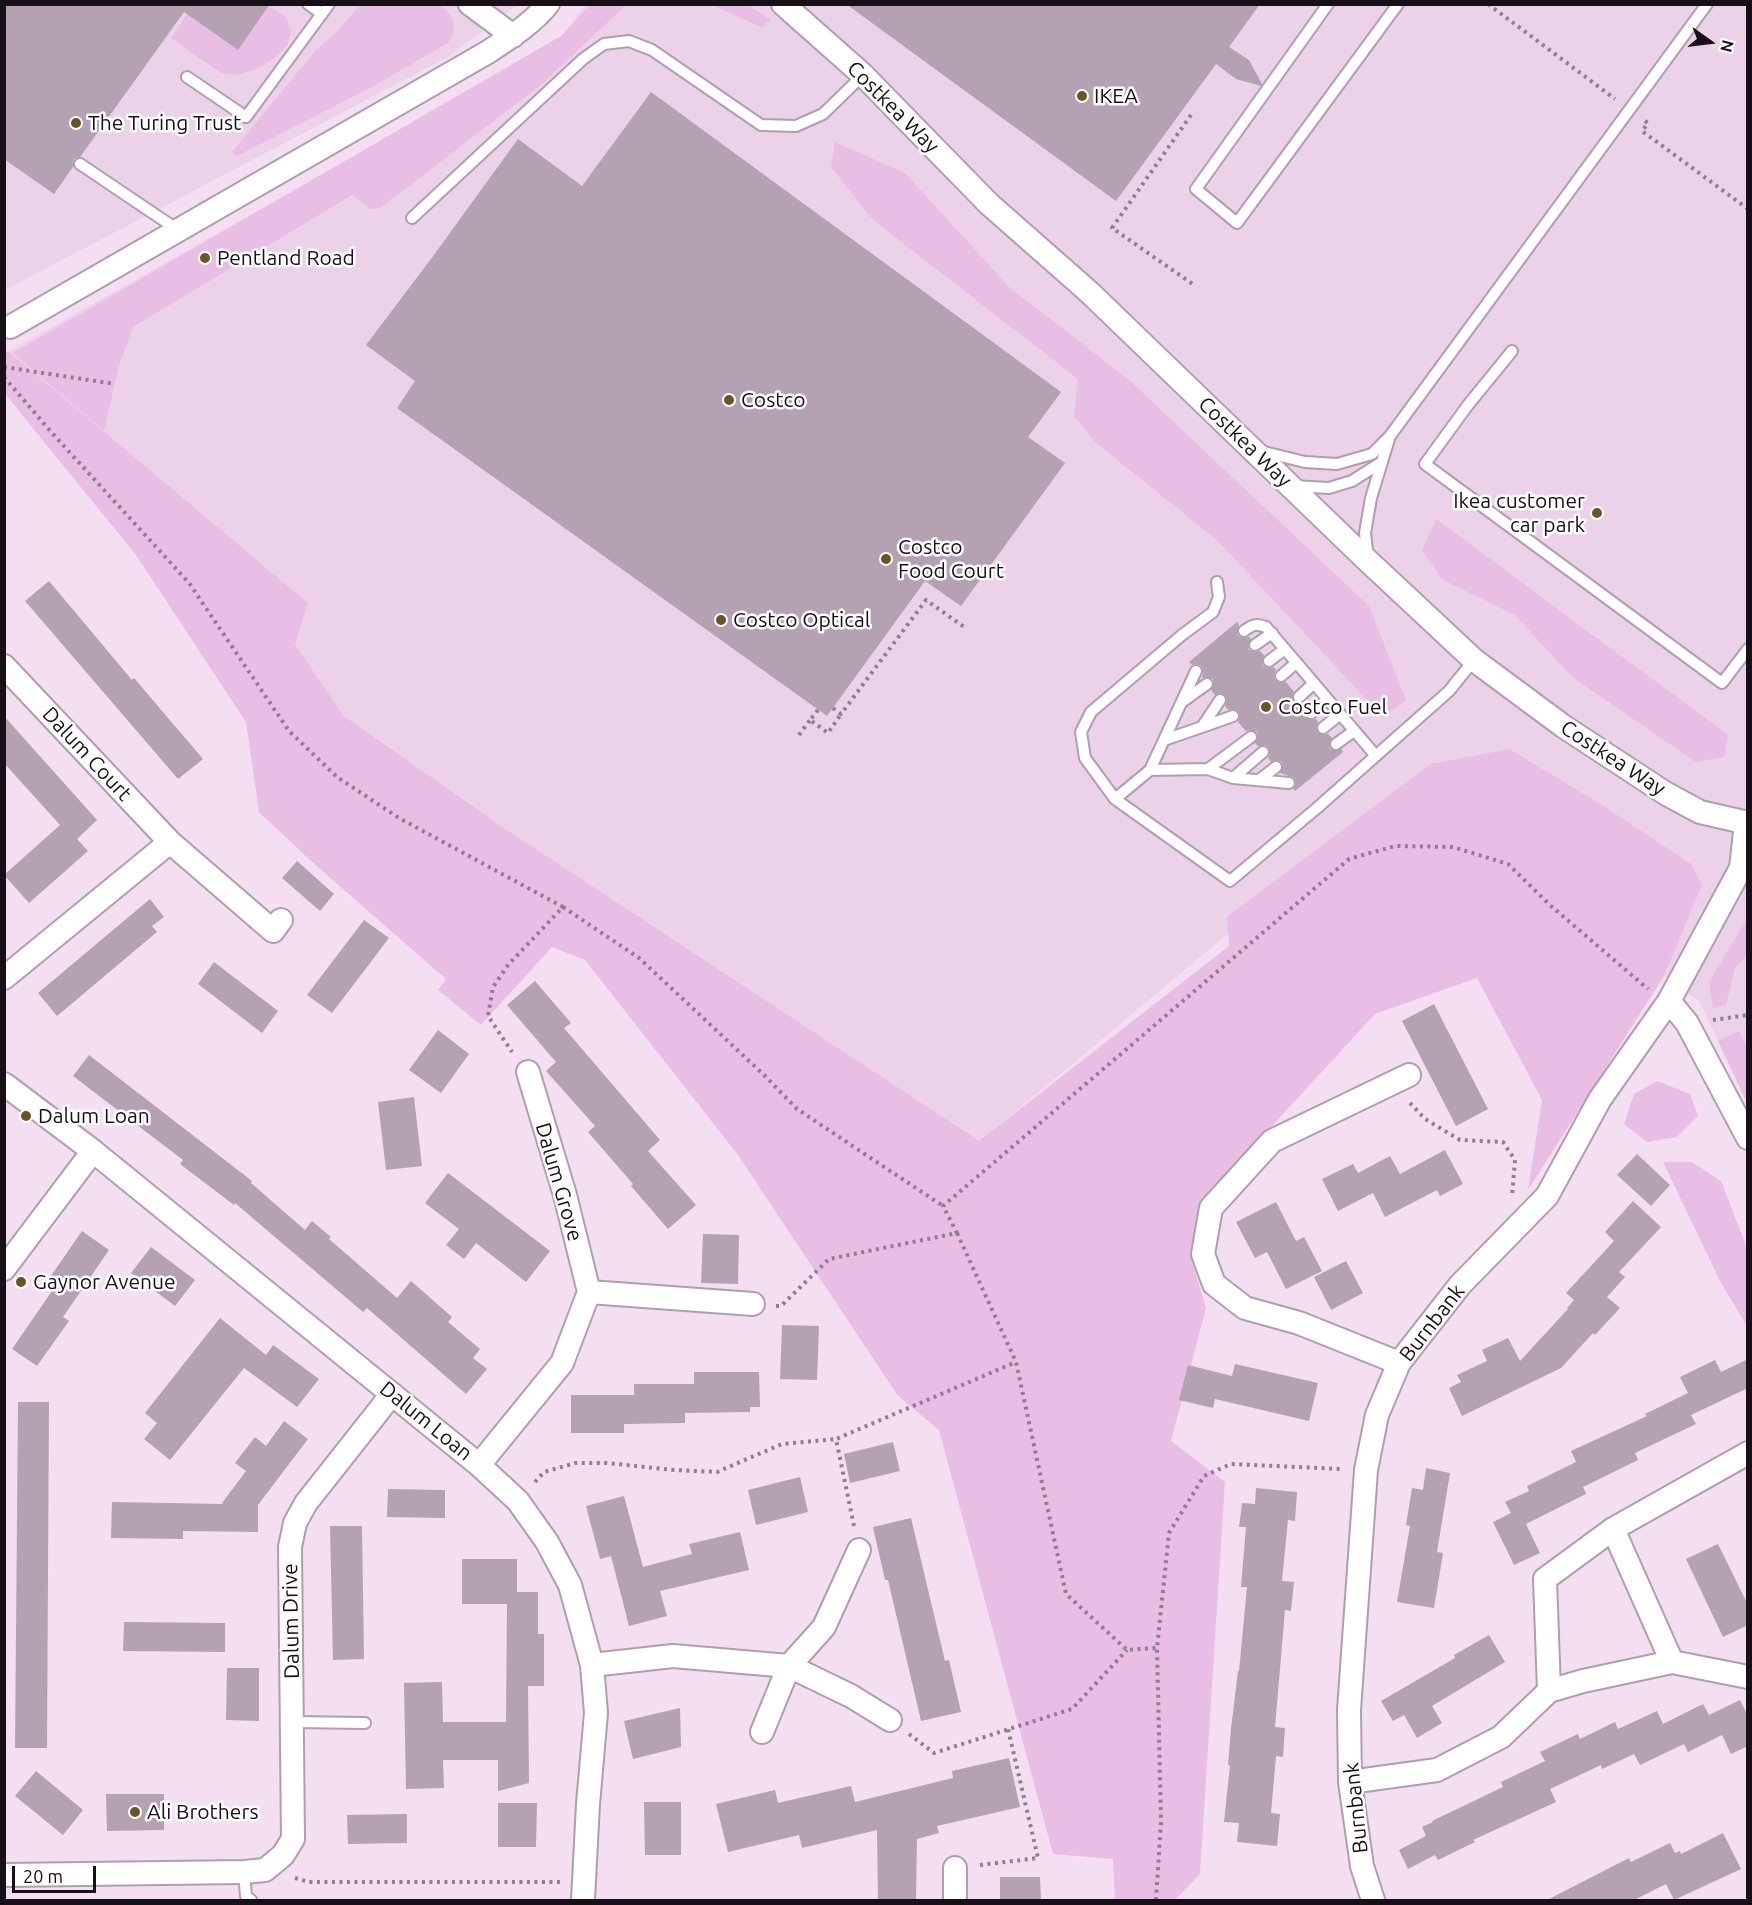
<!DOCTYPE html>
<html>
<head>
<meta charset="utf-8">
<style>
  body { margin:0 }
  #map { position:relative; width:1752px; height:1905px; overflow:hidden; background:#f3dff1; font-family:Ubuntu,sans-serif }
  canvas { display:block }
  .frame { position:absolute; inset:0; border:6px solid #171117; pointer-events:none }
  .north { position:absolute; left:1680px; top:12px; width:60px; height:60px; -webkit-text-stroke:4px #fff; paint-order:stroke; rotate:104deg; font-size:16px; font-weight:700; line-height:24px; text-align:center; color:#171117 }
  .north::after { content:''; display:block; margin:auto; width:21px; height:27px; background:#171117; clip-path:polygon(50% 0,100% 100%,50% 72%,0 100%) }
  .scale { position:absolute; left:12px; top:1866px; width:84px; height:27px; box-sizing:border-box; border:3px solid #171117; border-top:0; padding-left:8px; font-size:18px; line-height:21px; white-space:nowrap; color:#171117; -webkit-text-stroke:4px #fff; paint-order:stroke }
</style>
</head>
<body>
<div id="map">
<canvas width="1752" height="1905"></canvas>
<div class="frame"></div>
<div class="north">N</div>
<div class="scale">20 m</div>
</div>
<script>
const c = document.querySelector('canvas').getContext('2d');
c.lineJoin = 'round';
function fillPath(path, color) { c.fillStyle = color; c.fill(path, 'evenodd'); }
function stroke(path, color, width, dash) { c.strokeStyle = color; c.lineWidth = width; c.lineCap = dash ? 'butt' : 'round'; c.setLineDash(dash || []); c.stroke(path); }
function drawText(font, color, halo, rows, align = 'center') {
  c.font = font + ' Ubuntu,sans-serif'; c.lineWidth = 5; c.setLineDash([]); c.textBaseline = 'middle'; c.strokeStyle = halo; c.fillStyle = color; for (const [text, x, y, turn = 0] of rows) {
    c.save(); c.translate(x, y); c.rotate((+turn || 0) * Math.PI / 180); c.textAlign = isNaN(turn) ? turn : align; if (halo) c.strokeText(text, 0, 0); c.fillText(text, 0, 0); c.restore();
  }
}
const built = new Path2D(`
  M5,5H517L448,57L5,290Z
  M585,5H1747V1098L1726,1058L1700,1002L1543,887L1431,764L979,1142L504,828L344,716L295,644L308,603L8,352L561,39Z`);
const green = new Path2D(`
  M360,5H439C454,15 459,27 448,43L372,87L237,156L232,152L316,50L335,34Z
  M590,5H626L541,85L380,208L370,209L352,195L133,327L118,369L104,431L13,353L561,36Z
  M713,5H748L771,20L762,28Z
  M269,6L286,17L291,31L288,44L276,57L257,69L238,75L221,73L171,38L187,14L238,50Z
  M835,142L905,173L1009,287L1128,379L1369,606L1406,700L1383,717L1218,541L1096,443L1074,416L1078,379L873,220L831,167Z
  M8,351L308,603L295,644L344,716L504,828L979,1141L1229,946L1227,917L1431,764L1509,749L1602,805L1691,864L1702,885L1664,976L1528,1190L1542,1100L1477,978L1375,1014L1261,1138L1204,1208L1194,1268L1206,1308L1171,1441L1225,1482L1200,1874L1175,1900H1115L1113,1859L1053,1854L939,1430L898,1396L738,1155L585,960L552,947L481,1025L438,990L446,979L311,861L259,812L246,722L136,555L5,394V353Z
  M1436,519L1728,735L1724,757L1696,762L1572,677L1515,615L1443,580L1422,550Z
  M1747,919V955L1735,968L1726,1005L1713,1008L1709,982Z
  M1739,1031L1747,1047V1103L1718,1041Z
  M1657,1081L1690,1094L1698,1116L1677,1137L1647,1142L1624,1124L1634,1094Z
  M1663,1162H1692L1721,1181L1747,1248V1326L1721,1283Z`);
const building = new Path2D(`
  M4,4H270L238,50L184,12L80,157L74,159L73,167L54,194L4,159Z
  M846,4H1260L1229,47L1249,60L1262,84L1261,86L1236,79L1216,64L1116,201Z
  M651,92L1061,392L1028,437L1065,463L961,606L925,581L827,716L397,408L415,381L366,345L431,259L518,139L582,186Z
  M49,581L132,680L134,678L203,759L178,779L25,601Z
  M1237,622L1239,625L1237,631L1238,636L1244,638L1249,637L1251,639L1248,645L1249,650L1255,652L1260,651L1264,655L1262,661L1263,666L1269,668L1274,667L1276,670L1274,674L1275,680L1279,683L1286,682L1294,692L1292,695L1293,702L1297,704L1303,703L1306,707L1304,714L1306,718L1312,720L1316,719L1318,722L1316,729L1318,733L1324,735L1328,734L1332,738L1329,744L1330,749L1336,751L1341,749L1343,752L1295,791L1293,789L1296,784L1295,779L1293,777L1280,773L1283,767L1282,762L1276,760L1271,762L1268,758L1270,754L1269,748L1265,745L1258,746L1255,743L1258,737L1257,732L1251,730L1246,731L1238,722L1240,717L1238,711L1234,709L1228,710L1225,706L1227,701L1226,696L1221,693L1215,695L1211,690L1214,684L1213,679L1207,677L1202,678L1203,671L1202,666L1196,664L1192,665L1189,662Z
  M4,716L97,820L77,839L88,851L29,903L4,875L60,825L4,763Z
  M297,861L334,894L320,911L282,878Z
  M150,899L164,917L152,926L157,932L57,1016L38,993Z
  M364,920L389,938L332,1013L307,995Z
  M214,962L278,1011L262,1033L198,984Z
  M535,981L571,1023L564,1028L660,1140L648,1151L696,1205L668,1229L631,1186L633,1184L588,1132L595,1126L546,1071L556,1062L507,1005Z
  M1434,1004L1488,1109L1456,1126L1402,1021Z
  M438,1030L469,1054L441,1093L409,1070Z
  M89,1055L252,1181L251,1183L305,1230L312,1221L331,1237L329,1239L397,1298L411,1281L452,1317L448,1322L480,1349L473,1358L487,1369L466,1394L367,1308L363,1312L235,1203L234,1205L180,1164L183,1160L73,1076Z
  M414,1097L422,1166L386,1170L378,1102Z
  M1445,1150L1463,1184L1440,1196L1437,1190L1385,1217L1373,1193L1338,1211L1322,1179L1353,1164L1358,1173L1390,1156L1400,1174Z
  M1637,1154L1670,1185L1651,1206L1617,1175Z
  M448,1173L550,1251L526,1282L476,1243L464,1259L446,1245L459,1229L425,1203Z
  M1633,1201L1661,1227L1619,1272L1625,1277L1607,1297L1620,1308L1595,1335L1593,1333L1561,1368L1462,1416L1449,1388L1461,1382L1457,1375L1487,1361L1482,1350L1508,1338L1520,1361L1568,1309L1567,1308L1574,1300L1566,1293L1614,1241L1605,1232Z
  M1276,1202L1296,1241L1304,1237L1322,1271L1286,1289L1267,1252L1255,1258L1236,1222Z
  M82,1231L109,1250L63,1317L69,1321L37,1366L12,1349L52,1291L44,1286Z
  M703,1234L739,1235L738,1284L701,1283Z
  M151,1247L195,1280L175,1306L131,1273Z
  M1346,1261L1363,1293L1331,1310L1314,1277Z
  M220,1318L266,1355L273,1345L319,1379L297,1407L244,1368L170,1460L144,1439L157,1423L145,1413Z
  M782,1325L819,1326L817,1380L780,1379Z
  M1748,1359V1388L1691,1415L1696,1424L1635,1453L1638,1460L1583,1487L1586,1494L1526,1524L1540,1553L1514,1565L1493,1522L1511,1513L1505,1502L1529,1491L1527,1486L1576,1462L1571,1451L1647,1416L1645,1414L1688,1393L1680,1377L1715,1360L1721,1372Z
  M1235,1364L1318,1383L1309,1421L1215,1399L1213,1408L1179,1400L1188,1365L1232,1376Z
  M694,1372H759L760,1407H750V1412L685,1413V1423L624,1424V1433H571V1395H634V1384H694Z
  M18,1402H49L47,1748H15Z
  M284,1421L308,1439L258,1505V1532L183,1531V1539L111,1538L112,1502L224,1504L222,1503L246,1471L235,1463L255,1437L266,1446Z
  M893,1442L900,1471L850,1483L844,1454Z
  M1426,1468L1450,1473L1437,1552L1443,1553L1434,1608L1397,1602L1410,1526L1406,1525L1412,1488L1423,1490Z
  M800,1477L808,1512L756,1525L748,1490Z
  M1256,1488L1297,1492L1295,1521L1288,1520L1282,1581L1294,1582L1291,1611L1285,1610L1275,1727L1285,1728L1283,1757L1276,1756L1271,1813L1280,1814L1277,1846L1237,1842L1239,1823L1224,1822L1230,1765H1228L1231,1729L1238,1671H1239L1247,1587H1241L1246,1527H1239L1242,1503L1255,1504Z
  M388,1489L445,1490V1518L387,1517Z
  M624,1496L643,1567L692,1554L689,1544L740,1532L749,1570L660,1591L667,1616L629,1626L611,1556L600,1559L586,1506Z
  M911,1518L945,1661L949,1660L961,1712L921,1721L888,1580H885L873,1527Z
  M330,1526H362L364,1659L333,1660Z
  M1718,1544L1748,1605V1625L1723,1637L1686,1559Z
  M462,1559H517V1592H538V1634H544V1686H528L529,1783L498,1791V1760H443L444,1788L406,1789L404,1683L442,1682L443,1722H506L507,1604H462Z
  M124,1622L225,1623V1652L123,1651Z
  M1489,1635L1505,1662L1432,1706L1442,1723L1417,1738L1404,1715L1393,1721L1381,1701L1455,1658L1454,1655Z
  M227,1668H259V1721L226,1720Z
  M1740,1700L1748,1716V1746L1731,1754L1722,1735L1688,1752L1684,1744L1640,1765L1634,1754L1602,1769L1601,1765L1550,1789L1556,1802L1473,1840L1475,1842L1438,1860L1435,1855L1408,1869L1399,1850L1426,1836L1422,1827L1433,1822L1432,1821L1503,1787L1501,1782L1545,1761L1540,1752L1578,1734L1580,1739L1615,1722L1618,1729L1657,1711L1663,1724L1703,1704L1709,1715Z
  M680,1708L681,1747L633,1759L624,1721Z
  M1009,1758L1020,1807L937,1826L939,1833L917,1839L916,1900H878L877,1830L802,1848L799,1835L728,1852L716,1804L775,1790L778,1803L851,1786L855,1802L953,1778L952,1771Z
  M36,1771L83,1810L63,1835L15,1796Z
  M106,1794H164V1830L107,1831Z
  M644,1802H681V1855H645Z
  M498,1803H537L536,1847H498Z
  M407,1814V1843L348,1844L347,1815Z
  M1723,1833L1741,1869L1674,1900L1666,1884L1634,1900H1547L1629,1858L1631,1862L1670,1843L1675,1853L1680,1851L1681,1854Z
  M1000,1877H1040L1041,1900H1000Z`);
const path = new Path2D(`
  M1488,4L1615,99
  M1191,115L1112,228L1194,285
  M1645,121L1648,123L1642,131L1748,209
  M4,367L115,384
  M4,377L52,433L189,583L289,731L337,777L399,818L563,907L508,965L493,987L488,1016L512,1052
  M833,708L841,714L926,600L967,629
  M818,710L810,720L828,733L841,714
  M799,735L810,720
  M563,907L639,958L764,1075L797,1109L943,1206
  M1713,1020L1748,1015
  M1410,1103L1425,1119L1460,1140L1503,1142L1515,1160L1512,1197
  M957,1233L1016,1362L1066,1594L1127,1650L1157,1648
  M776,1306H781L829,1259L957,1233L943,1206L1349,859L1395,846L1453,847L1508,864L1551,906L1648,989
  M535,1482L544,1472L575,1463H607L674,1470L717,1472L782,1444L836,1439
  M854,1526L836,1439L1016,1362
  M909,1734L934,1753L1072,1709L1127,1650
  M980,1865L1038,1858L1008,1729
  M295,1878L309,1882H560
  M1156,1900L1161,1822L1157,1648L1169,1533L1204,1476L1231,1464L1341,1469`);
const lane = new Path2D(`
  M308,4L322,14
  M1328,4L1196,189L1237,223L1398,4
  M187,77L246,117L329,4
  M80,164L178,230
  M412,218L583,59L604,44L629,41L652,50L761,125L796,126L823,114L863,75
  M1512,351L1468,405L1425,464L1722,683L1748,649
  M1260,451L1305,462L1337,464L1372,454L1390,436L1707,4
  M1293,486L1329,488L1352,481L1382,462
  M1368,558L1365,533L1371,498L1389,439
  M1217,582L1219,597L1213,612L1182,635L1091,712L1081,732L1085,758L1115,799L1230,881L1317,808L1449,691L1474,660
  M1244,631C1252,625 1256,623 1266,627L1376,756
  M1255,645L1272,633
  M1269,661L1285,649
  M1281,676L1296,663
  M1299,697L1313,684
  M1182,702L1207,684
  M1311,713L1327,700
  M1202,727L1233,716
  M1323,728L1339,715
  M1164,740L1202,727L1220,700
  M1336,744L1354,731
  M1208,769L1251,737
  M1150,770L1208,769L1233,778L1289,783
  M1233,778L1263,752
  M1259,780L1276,767
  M1115,799L1150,770L1196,671
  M293,1722L365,1723
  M244,1872L246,1896L251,1900`);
const street = new Path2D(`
  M470,4L513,36
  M783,4L863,75L989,204L1089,292L1368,561L1474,660L1563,726L1665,793L1700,812L1748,823
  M10,327L488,52C509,38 532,24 548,4
  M4,666L170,842L273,931L281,920
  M4,978L170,842
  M1669,1001L1687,1023L1748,1138
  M4,1084L93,1151L479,1465L518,1501L547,1542L570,1585L592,1665L596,1713L588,1804L583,1900
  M4,1269L93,1151
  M589,1292L753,1304
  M1399,1363L1299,1323L1245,1308L1214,1284L1203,1254L1211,1208L1272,1141L1409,1075
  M479,1465L562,1363L589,1292L565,1195L528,1072
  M1613,1529L1672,1662
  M592,1665L673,1656L789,1666L851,1696L890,1720
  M1549,1691L1583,1681L1672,1662L1748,1677
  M762,1732L789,1666L824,1627L859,1550
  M1350,1782L1437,1770L1501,1737L1549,1691L1545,1579L1613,1529L1748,1453
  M955,1868V1900
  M4,1875L244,1872L265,1870L283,1855L293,1839L290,1547L295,1523L306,1503L392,1394
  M1373,1900L1362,1866L1350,1782L1349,1710L1366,1470L1377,1415L1399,1363L1460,1285L1547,1196L1600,1099L1669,1001L1741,868L1746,823`);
const markers = [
  [1082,96,6,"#675623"],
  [76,123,6,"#675623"],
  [205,258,6,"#675623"],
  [729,400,6,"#675623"],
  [1597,513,6,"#675623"],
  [886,559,6,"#675623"],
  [721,620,6,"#675623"],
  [1266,707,6,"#675623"],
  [26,1116,6,"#675623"],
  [21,1282,6,"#675623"],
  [135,1812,6,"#675623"]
];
const poiNames = [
  ["IKEA",1094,96],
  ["The Turing Trust",88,123],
  ["Pentland Road",217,258],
  ["Costco",741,400],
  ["Ikea customer",1585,501,"right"],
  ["car park",1585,525,"right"],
  ["Costco",898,547],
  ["Food Court",898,571],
  ["Costco Optical",733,620],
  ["Costco Fuel",1278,707],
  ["Dalum Loan",38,1116],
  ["Gaynor Avenue",33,1282],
  ["Ali Brothers",147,1812]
];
const streetNames = [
  ["Costkea Way",893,107,45],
  ["Costkea Way",1245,442,44],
  ["Dalum Court",87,754,47],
  ["Costkea Way",1613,758,33],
  ["Dalum Grove",559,1182,74],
  ["Burnbank",1432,1323,-52],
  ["Dalum Loan",426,1421,39],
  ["Dalum Drive",291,1621,-91],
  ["Burnbank",1356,1808,-96]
];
fillPath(built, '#ebd2e9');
fillPath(green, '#e8bee5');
fillPath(building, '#b4a1b2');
stroke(lane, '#b09eaf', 14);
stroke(street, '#b09eaf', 26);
stroke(path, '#8d7f8c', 4, [3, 4.5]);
stroke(lane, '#fff', 10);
stroke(street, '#fff', 22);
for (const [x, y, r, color] of markers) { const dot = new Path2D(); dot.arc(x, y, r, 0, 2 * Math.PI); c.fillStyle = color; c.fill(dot); stroke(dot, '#fff', 2); }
drawText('21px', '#171117', '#fff', poiNames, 'left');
drawText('21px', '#171117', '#fff', streetNames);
</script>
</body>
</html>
